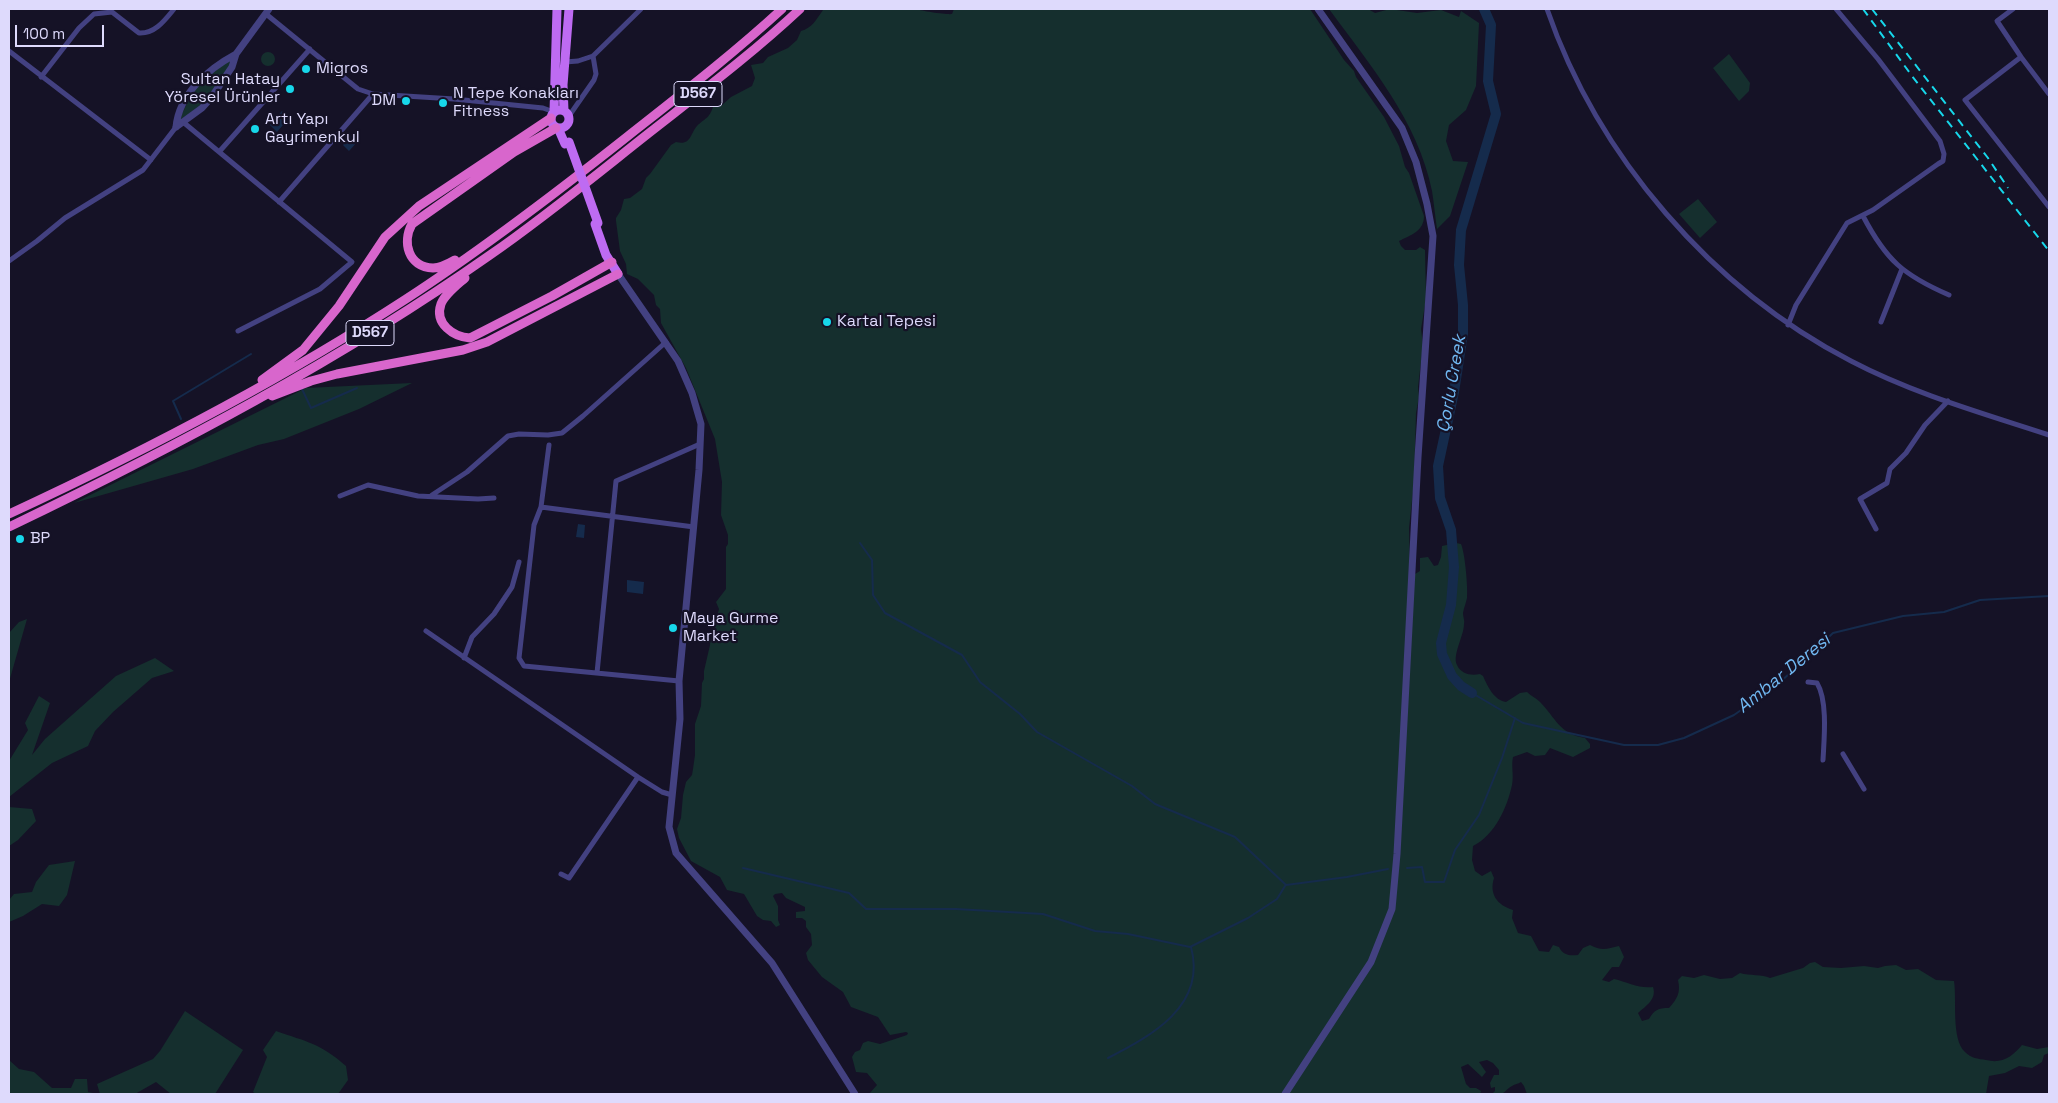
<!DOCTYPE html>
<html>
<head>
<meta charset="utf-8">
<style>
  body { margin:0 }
  #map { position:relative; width:2058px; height:1103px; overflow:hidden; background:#151226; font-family:"Space Grotesk",sans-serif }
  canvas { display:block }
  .frame { position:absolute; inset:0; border:10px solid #dedafc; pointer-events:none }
  .scale { position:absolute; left:15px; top:25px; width:89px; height:22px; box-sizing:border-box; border:2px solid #dedafc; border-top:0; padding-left:6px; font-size:15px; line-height:18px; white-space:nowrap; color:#dedafc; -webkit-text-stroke:4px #151226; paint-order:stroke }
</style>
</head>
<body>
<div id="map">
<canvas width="2058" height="1103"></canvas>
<div class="frame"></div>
<div class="scale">100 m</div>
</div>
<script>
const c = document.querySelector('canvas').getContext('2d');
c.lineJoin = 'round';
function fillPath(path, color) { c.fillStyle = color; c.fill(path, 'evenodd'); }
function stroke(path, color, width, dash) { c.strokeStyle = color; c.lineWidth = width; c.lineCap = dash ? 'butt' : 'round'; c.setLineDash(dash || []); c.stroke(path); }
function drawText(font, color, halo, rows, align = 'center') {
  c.font = font + ' "Space Grotesk",sans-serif'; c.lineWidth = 4.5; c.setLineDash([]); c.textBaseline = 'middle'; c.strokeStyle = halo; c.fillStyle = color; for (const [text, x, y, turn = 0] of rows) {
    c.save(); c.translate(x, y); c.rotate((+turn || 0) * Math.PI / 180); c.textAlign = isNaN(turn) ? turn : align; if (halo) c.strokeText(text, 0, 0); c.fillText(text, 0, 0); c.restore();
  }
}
const green = new Path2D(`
  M830,9H917C921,11 948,15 952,14L954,9H1310L1344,60L1354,71L1356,77L1384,117L1399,146L1405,167L1409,173L1424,216C1424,231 1411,235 1399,241L1401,246L1405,250H1416L1420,247L1425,250L1426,299L1421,329L1423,345L1418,387L1419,397L1416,413L1414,482L1409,528L1410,571L1415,574L1420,571V558L1428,557L1434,566L1438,565L1441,557L1442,546L1456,543L1461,544C1465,553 1468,587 1467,598C1466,603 1464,607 1463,613C1463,617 1465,621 1464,624C1464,636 1452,655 1457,665C1461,674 1471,676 1480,674L1483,676C1488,687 1494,700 1506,702L1520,693L1527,692C1531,696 1536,698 1540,702C1556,718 1559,734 1585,738L1590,744V748L1573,757L1550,748L1545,755L1535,756L1527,752L1513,757C1511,766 1514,775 1512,785C1507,808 1495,835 1473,846L1472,860L1475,871L1482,876L1491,871L1494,878C1489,894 1497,905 1513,910L1512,918L1518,933L1531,936L1539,951L1549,952L1553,945L1559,947C1563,955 1569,956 1578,955L1583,948L1590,945C1601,951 1607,949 1619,946L1624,957L1619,967H1612L1602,980L1609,982L1614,979C1627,982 1640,989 1653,987C1657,999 1646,1006 1638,1013L1642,1021L1649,1019C1654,1010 1658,1008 1669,1008C1677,999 1681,993 1678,980L1682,976L1694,978L1704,975L1720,979L1732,978L1740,973C1750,976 1762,974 1770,978L1803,968L1810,963L1815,962L1823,967L1841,968L1864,966L1878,968L1885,966L1896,965L1906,970L1918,969L1936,980L1954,981C1957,1000 1951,1039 1965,1052C1971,1058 1978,1059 1986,1060C2002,1064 2012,1057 2022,1045L2037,1049L2049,1047V1053L2044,1055L2042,1062L2032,1068L2019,1066L2005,1073L1989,1076L1986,1094H1527L1524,1086L1521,1082C1518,1084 1515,1084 1512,1086C1502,1092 1508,1094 1492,1094L1495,1091V1087L1491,1088L1490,1083L1494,1075H1499V1070L1493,1063L1487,1060L1479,1062L1486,1072L1482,1077L1468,1064L1461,1067L1466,1084L1470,1088H1476L1481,1091L1480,1094H869L877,1085L867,1073L856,1072L852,1057L855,1052L860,1050L863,1043L868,1041L880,1044L907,1035L908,1033L906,1032L890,1035L878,1017L851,1007L843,992L822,977L808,960L806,953L812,945L811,934L806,927V921L802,918H796V912L805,911V907L786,898L782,893L775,894L773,896L778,906V920L780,925L776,927L771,921L763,920L757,916L744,894L727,890L720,877L691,861L679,838L677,829L681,818L683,795L686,782L692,775L693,769L695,755V724L701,706L702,683L704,679V671L710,645L711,631L715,624L719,609L716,602L726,589V547L728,544V535L721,515L722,482L715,439L686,368L661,323L660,309L656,305L654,295L638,279L627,274L626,264L620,251L616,221V218L621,210L624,199L630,198L642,189L646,178L650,174L671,145L676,142C691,146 690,134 697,126C705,118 709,119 713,107L721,106L731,97L752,86L755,78L751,65L763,63L768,57L788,48L797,40L801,31C812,28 816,20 823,10Z
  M1329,9H1368L1375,13L1390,9L1417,13L1441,10L1459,17L1461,11L1479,23L1476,86L1466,110L1449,125L1446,141L1453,161L1468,162L1450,216L1437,229C1435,216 1434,203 1432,191C1418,121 1370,65 1329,9Z
  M261 59a7 7 0 1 1 14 0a7 7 0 1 1-14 0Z
  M1729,54L1750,83L1749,91L1739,101L1713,68Z
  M229,60L232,63L207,100L178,122L195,87Z
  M1698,199L1717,222L1700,238L1679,214Z
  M412,383L359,409L284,439L258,445L193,469L74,503L306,388Z
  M27,619L9,682V633L19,622Z
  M155,658L174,671L152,678L113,712L95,731L88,746L52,763L9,797V761L28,730L25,723L39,696L50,703L32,755L45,739L116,676Z
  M9,807L32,809L36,821L18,840L9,846Z
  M75,861L67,895L59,906L42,904L23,916L9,922V900L14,894L32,892L36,882L49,865Z
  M185,1011L243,1050L215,1094H171L156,1082L135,1094H100L97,1084L153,1059L160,1051Z
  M276,1031C307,1042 320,1043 346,1066L348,1080L338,1094H256L253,1092L267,1057L263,1050Z
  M9,1060L19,1069L34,1072L52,1088H71L75,1079H87L88,1092L98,1094H9Z`);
const water = new Path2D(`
  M282,111L289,118L277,132L270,125Z
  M352,134L359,140L349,151L343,145Z
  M578,524L585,525L584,538L576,537Z
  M627,580L644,582L643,594L627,592Z`);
const stream = new Path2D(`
  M302,389L311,408L357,388
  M181,419L173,401L251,354
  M860,543L872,560L873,595L885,613L962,655L980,682L1020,714L1037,732L1132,786L1155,804L1235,837L1286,885L1347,877L1388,869
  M1472,693L1523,723L1624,745H1658L1684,738L1734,715L1777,685L1833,633L1903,616L1944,612L1980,600L2049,596
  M743,868L849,893L866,909H956L1043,914L1095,931L1128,934L1190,947L1248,918L1277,899L1285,886
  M1407,868L1422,867L1425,882H1444L1455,850L1479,815L1502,758L1515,718
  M1108,1058C1151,1036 1207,1006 1191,947`);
const river = new Path2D(`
  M1472,693L1461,686L1452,676L1442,654L1441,643L1451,605L1454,567L1451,530L1440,498L1438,466L1454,392L1463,334V305L1459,265L1461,230L1496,114L1488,81L1491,25L1484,9`);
const minor = new Path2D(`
  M1547,9C1598,157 1712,289 1851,361C1914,394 1982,413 2049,435
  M2013,9L1997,21L2021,57L1965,100L2049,207
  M266,14L358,89L373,94L454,99L543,108L554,112
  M9,51L151,160
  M2021,57L2049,94
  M565,62L578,61L593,56L641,9
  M41,77L79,28L94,14L112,12L139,33C155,34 165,20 174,9
  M569,116L594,80L596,74L593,56
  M183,122L352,262L320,289L238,331
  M219,152L310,49
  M279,202L373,94
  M1863,216C1886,260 1903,275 1949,295
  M9,261L37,241L65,218L143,170L176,127
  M1881,322L1902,269
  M1788,325L1796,305L1847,223L1873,210L1938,164L1943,161L1944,154L1940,141L1878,59L1836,9
  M549,445L541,507L534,525L519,658L524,666L679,681
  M432,495L467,472L508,436L519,434L548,435L562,433L583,416L666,342
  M340,496L368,485L418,496L478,499L494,498
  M541,507L694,527
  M1876,529L1860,499L1887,483L1890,469L1906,453L1925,425L1948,401
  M426,631L638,777L662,792L672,795
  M464,658L472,637L494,614L512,587L519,562
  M597,673L616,481L700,444
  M1808,682L1817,683C1828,701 1824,740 1823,760
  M1843,754L1864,789
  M561,874L569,878L638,777`);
const tertiary = new Path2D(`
  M176,127L202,108L211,98L232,67L236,54L269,9
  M176,127C179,94 208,69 236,54
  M618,274L678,361L692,393L701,424L699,470L679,681L680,719L669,827L676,853L772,963L855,1094
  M1285,1094L1371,962L1392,909L1397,854L1418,457L1433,236L1427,204L1416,162L1402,128L1318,9`);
const primary = new Path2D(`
  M551 119a9 9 0 1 1 18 0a9 9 0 1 1-18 0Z
  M564,111L563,85L569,9
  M554,112L557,9
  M558,128L565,144
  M595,224L606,255L618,274`);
const trunk = new Path2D(`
  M455,260C448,264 441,268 433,268C408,267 402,242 412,224L514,152L556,128
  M465,278C457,285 445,294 441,304C434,324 454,337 470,338L552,296L612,262
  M262,380L303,350L339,306L385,237L419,206L551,118
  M272,396L311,381L337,374L463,350L487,342L618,274
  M9,514C145,451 280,381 406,299C483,249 556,193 628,136C680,95 733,54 782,9
  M9,527C175,447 339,361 490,255C545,217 597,174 649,133C700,93 753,53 800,9`);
const rail = new Path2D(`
  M1863,9L1912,76L2049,251
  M1872,9L1988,158L2008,188`);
const primaryBridge = new Path2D(`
  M569,142L598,223`);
const markers = [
  [306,69,5,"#17d7ea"],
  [290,89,5,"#17d7ea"],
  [406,101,5,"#17d7ea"],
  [443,103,5,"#17d7ea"],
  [255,129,5,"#17d7ea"],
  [827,322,5,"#17d7ea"],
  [20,539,5,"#17d7ea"],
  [673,628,5,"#17d7ea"]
];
const shields = [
  [698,94,48],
  [370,333,48]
];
const shieldNames = [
  ["D567",698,94],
  ["D567",370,333]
];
const poiNames = [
  ["Migros",316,69],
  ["Sultan Hatay",280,80,"right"],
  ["Yöresel Ürünler",280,98,"right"],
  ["N Tepe Konakları",453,94],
  ["Fitness",453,112],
  ["DM",396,101,"right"],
  ["Artı Yapı",265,120],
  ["Gayrimenkul",265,138],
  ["Kartal Tepesi",837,322],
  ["BP",30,539],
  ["Maya Gurme",683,619],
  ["Market",683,637]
];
const waterNames = [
  ["Çorlu Creek",1452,384,-80],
  ["Ambar Deresi",1784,674,-39]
];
fillPath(green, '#152f2e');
fillPath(water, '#152b4c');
stroke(stream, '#152b4c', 2);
stroke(river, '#152b4c', 10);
stroke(minor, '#434181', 5);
stroke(tertiary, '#434181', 7);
stroke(primary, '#be6bf2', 9);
stroke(trunk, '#d866cc', 9);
stroke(rail, '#17d7ea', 2, [8, 6]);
stroke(primaryBridge, '#be6bf2', 9);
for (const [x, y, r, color] of markers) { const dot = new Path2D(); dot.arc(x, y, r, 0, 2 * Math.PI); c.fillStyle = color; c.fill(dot); stroke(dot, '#151226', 2); }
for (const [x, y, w] of shields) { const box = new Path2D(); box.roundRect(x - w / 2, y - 12.5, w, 25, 4); c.fillStyle = '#151226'; c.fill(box); stroke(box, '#dedafc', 1); }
drawText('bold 15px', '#dedafc', null, shieldNames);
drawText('16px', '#dedafc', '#151226', poiNames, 'left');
drawText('italic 18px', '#71b8f2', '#151226', waterNames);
</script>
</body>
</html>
